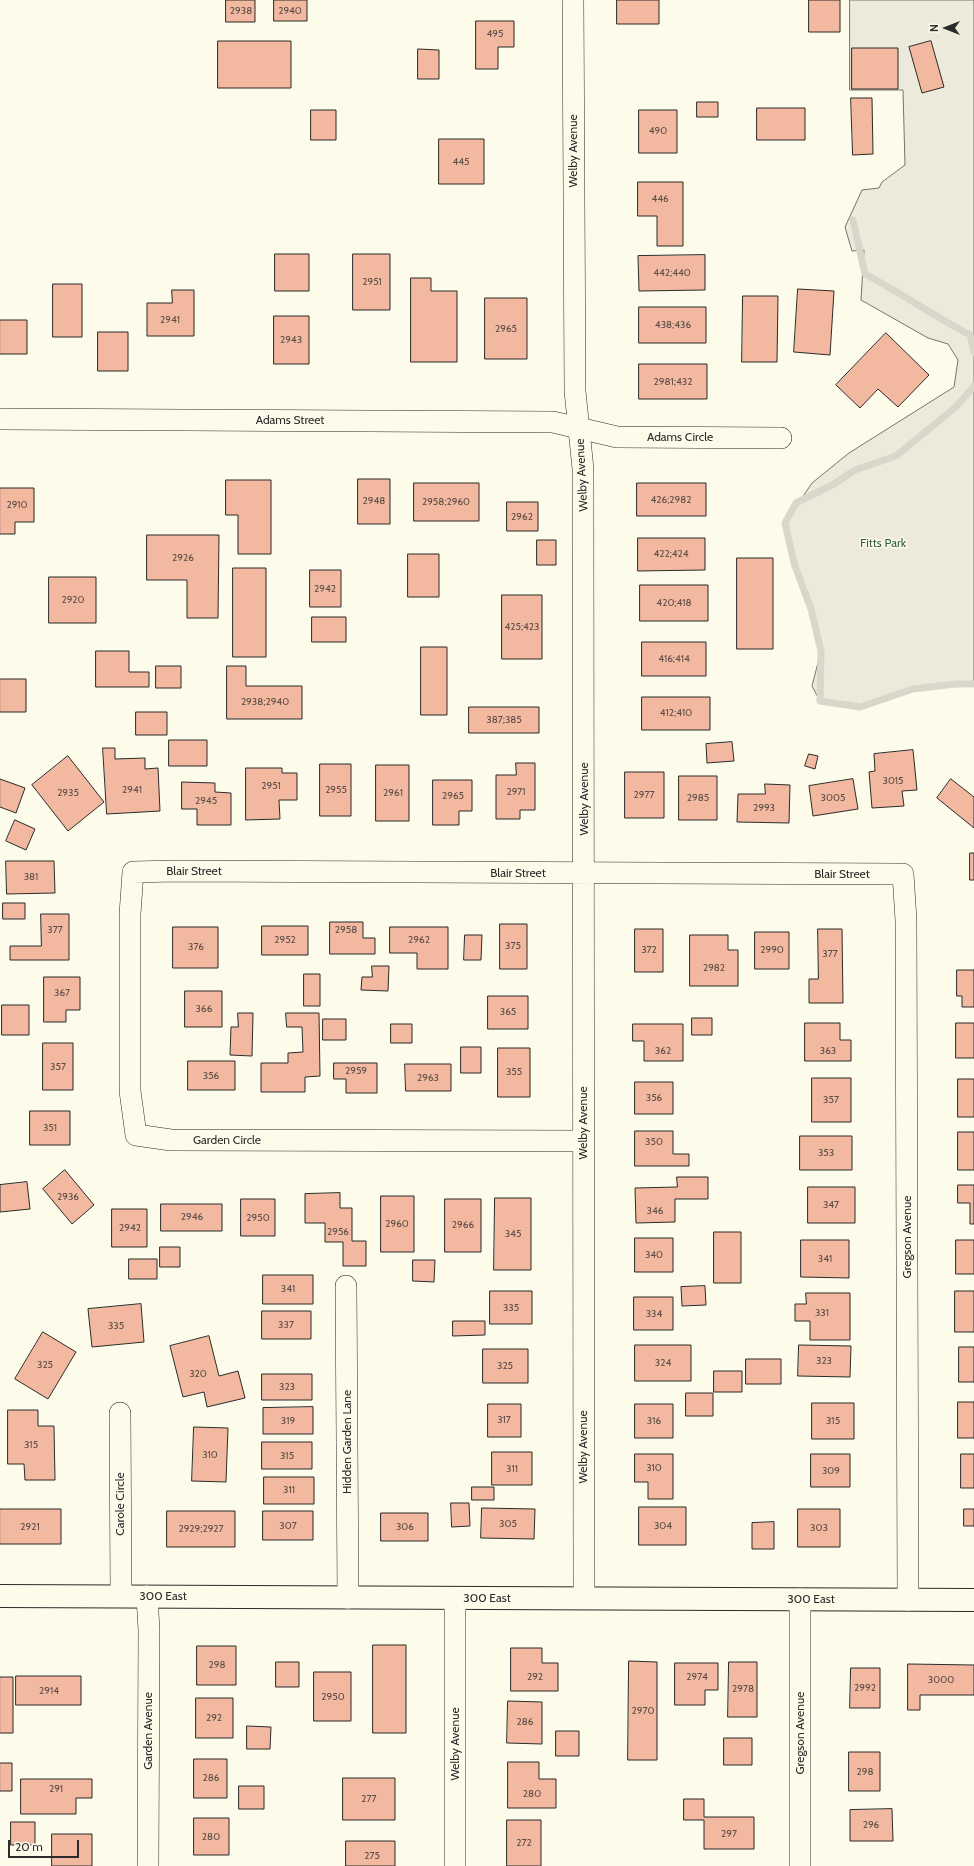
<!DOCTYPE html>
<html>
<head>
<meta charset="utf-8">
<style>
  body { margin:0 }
  #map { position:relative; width:974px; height:1866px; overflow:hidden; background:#fdfbea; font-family:Cabin,sans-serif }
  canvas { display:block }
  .north { position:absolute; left:926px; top:8px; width:40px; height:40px; -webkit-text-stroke:3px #fdfbea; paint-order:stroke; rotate:270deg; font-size:11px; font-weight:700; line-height:16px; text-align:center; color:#2b2b2b }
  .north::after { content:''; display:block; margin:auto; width:14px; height:18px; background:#2b2b2b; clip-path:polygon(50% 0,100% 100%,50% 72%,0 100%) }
  .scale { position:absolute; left:8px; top:1840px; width:71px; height:18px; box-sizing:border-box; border:2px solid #2b2b2b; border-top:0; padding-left:5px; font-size:12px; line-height:14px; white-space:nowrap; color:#2b2b2b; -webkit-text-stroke:3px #fdfbea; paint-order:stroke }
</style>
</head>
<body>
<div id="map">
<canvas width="974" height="1866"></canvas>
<div class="north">N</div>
<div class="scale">20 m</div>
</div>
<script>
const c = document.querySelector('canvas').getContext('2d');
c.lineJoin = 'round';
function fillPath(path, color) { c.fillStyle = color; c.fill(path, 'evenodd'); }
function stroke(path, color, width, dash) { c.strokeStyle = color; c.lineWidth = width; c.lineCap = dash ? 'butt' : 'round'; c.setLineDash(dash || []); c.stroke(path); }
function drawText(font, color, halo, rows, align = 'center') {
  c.font = font + ' Cabin,sans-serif'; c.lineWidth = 3; c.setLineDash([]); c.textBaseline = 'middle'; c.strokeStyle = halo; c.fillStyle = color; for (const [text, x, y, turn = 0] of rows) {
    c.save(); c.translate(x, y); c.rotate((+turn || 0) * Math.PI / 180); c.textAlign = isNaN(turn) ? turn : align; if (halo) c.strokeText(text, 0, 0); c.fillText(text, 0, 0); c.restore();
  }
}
const green = new Path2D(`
  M850,0H974V685L913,689L860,707L820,701L812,686L821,651L811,609L794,563L785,523L812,483L849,453L954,387L958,360L948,344L928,338L861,300L864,250L852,251L845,227L862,190L879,188L882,182L905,165L903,90H850Z`);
const stream = new Path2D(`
  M853,220L865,274C901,293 934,316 970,335L974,352
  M974,386L957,406L896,456L855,470L834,484L796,503L785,523L794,563L811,609L821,651L820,701L860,707L913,689L955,684H974`);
const building = new Path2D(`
  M226,0H255V22H226Z
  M274,0H307V21H274Z
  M617,0H659V24H617Z
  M809,0H840V32H809Z
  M476,21H514V47H498V69H476Z
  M218,41H291V88H218Z
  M931,41L944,87L922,93L909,47Z
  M852,48H898V89H852Z
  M418,49L439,50V79H418Z
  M851,98H872L873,154L853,155Z
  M697,102H718V117H697Z
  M757,108H805V140H757Z
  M311,110H336V140H311Z
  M639,110H677V153H639Z
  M439,139H484V184H439Z
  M638,182H683V246H657V216H638Z
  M275,254H309V291H275Z
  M353,254H390V310H353Z
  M705,255V290L639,291L638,256Z
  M411,278H431V291H457V362H411Z
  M53,284H82V337H53Z
  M798,289L834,291L830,355L794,352Z
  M172,290H194V336H147V303H172Z
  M743,296H778L777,362H742Z
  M485,298H527V359H485Z
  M639,307H706V343H639Z
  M274,316H309V364H274Z
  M0,320H27V354H0Z
  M98,332H128V371H98Z
  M886,333L929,375L898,407L878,389L860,408L836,385Z
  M639,364H707V399H639Z
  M358,479H390V524H358Z
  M226,480H271V554H238V515H226Z
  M414,483H479V521H414Z
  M637,483H706V516H637Z
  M0,488H34V522H15V534H0Z
  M507,502H538V531H507Z
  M147,535H219L218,618H187V580H147Z
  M638,538H705V570L638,571Z
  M537,540H556V565H537Z
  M408,554H439V597H408Z
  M737,558H773V649H737Z
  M233,568H266V657H233Z
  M310,570H341V607H310Z
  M49,577H96V623H49Z
  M640,585H708V621H640Z
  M502,595H542V659H502Z
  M312,617H346V642H312Z
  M642,642H706V676H642Z
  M421,647H447V715H421Z
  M96,651H129V672H149V687H96Z
  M156,666H181V688H156Z
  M227,666H246V686H302V719H227Z
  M0,679H26V712H0Z
  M642,697H710V730H642Z
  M469,707H539V733H469Z
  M136,712H167V735H136Z
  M169,740H207V766H169Z
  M732,742L734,761L707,763L706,744Z
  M103,748H115V759L145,758V769L158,768L160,811L107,814Z
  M913,750L917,790L902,791L904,806L872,808L869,772L875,771L874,754Z
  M809,754L818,756L815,769L805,766Z
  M68,756L104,802L68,831L32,785Z
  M516,763H535V810H520V819H496V775H516Z
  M320,764H351V816H320Z
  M376,765H409V821H376Z
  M246,768H282V773H297V800H279L280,819L246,820Z
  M625,772H664V818H625Z
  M679,776H717V820H679Z
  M0,779L25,788L16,813L0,807Z
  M853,779L858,809L813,816L809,786Z
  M951,779L974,797V828L937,798Z
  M433,780H472V811H459V825H433Z
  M182,782L215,783V792L231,793V825H197V809H182Z
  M765,784L790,785L789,823L737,822L738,794H765Z
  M15,820L35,829L26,850L6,841Z
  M970,853H974V880H970Z
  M6,861H54L55,893L7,894Z
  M3,903H25V919H3Z
  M41,914H69V960H10V946H41Z
  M330,922H363V938H375V954H330Z
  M500,924H527V969H500Z
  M262,926H308V955H262Z
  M173,927H218V968H173Z
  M390,927H448V969H417V953H390Z
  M635,929H663V972H635Z
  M818,929H842L843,1003H809V979H818Z
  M755,932H789V969H755Z
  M465,935H482L481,960H464Z
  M690,935H728V950H738V986H690Z
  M372,966H389L388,991L361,990L362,977H372Z
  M957,970H974V1007H962V996H957Z
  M304,974H320V1006H304Z
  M44,977H80V1010H66V1022H44Z
  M185,991H222V1027H185Z
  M488,996H528V1029H488Z
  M2,1005H29V1035H2Z
  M238,1013H253L252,1056L230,1055L231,1027H238Z
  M286,1013H319L320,1076L305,1077V1092H261V1063H288V1053L303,1052L302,1027H287Z
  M692,1018H712V1035H692Z
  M323,1019H346V1040H323Z
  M805,1023H840V1040H851V1061H805Z
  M956,1023H974V1058H956Z
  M391,1024H412V1043H391Z
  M633,1024H683V1061H644V1041H633Z
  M43,1043H73V1090H43Z
  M461,1047H481V1073H461Z
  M498,1048H530V1097H498Z
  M188,1061H235V1090H188Z
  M334,1063H377V1093H346V1079H334Z
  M405,1064H451V1091H406Z
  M812,1078H851V1122H812Z
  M958,1079H974V1117H958Z
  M635,1082H673V1114H635Z
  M30,1111H70V1145H30Z
  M635,1131H673V1154H689V1166H635Z
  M958,1132H974V1170H958Z
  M800,1136H852V1170H800Z
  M65,1170L94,1205L72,1224L43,1189Z
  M677,1177H708V1199H675V1222L636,1223L635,1188L677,1187Z
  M27,1182L30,1209L0,1212V1185Z
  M958,1185H974V1224H970V1203H958Z
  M808,1187H855V1223H808Z
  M340,1193V1208H352V1241H366V1266H343V1242H325V1223H305V1194Z
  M381,1196H414V1252H381Z
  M495,1198H531V1270H494Z
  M241,1199H275V1236H241Z
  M445,1199H481V1252H445Z
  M161,1204H222V1231H161Z
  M112,1209H147V1247H112Z
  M714,1232H741V1283H714Z
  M635,1238H673V1272H635Z
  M801,1240H849V1278L801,1277Z
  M956,1240H974V1274H956Z
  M160,1247H180V1267H160Z
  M129,1259H157V1279H129Z
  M413,1260H435L434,1282L413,1281Z
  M263,1275H313V1304H263Z
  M705,1286L706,1305L682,1306L681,1287Z
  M490,1291H532V1324H490Z
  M955,1291H974V1332H955Z
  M806,1293H850V1340H810V1321H795V1304H806Z
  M634,1297H673V1330H634Z
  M141,1304L144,1342L92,1347L88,1309Z
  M262,1311H311V1339H262Z
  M453,1321H485V1335L453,1336Z
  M43,1332L76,1352L48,1399L15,1379Z
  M209,1336L219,1376L238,1371L245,1398L207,1407L204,1392L183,1397L170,1346Z
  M635,1345H691V1381H635Z
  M799,1345L851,1346L850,1377L798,1376Z
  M959,1347H974V1382H959Z
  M483,1349H528V1383H483Z
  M746,1359H781V1384H746Z
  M714,1371H742V1392H714Z
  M262,1374H312V1400H262Z
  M686,1393H713V1416H686Z
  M958,1402H974V1438H958Z
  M812,1403H854V1439H812Z
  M488,1404H521V1437H488Z
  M635,1404H673V1438H635Z
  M313,1407V1434H263V1408Z
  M8,1410H38V1426H54L55,1480H25L24,1464H8Z
  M194,1427L228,1428L226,1482L192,1481Z
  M262,1442H312V1469H262Z
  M492,1452H532V1485H492Z
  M635,1454H673V1499H648V1482H635Z
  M811,1454H850V1487H811Z
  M961,1454H974V1488H961Z
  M264,1477H314V1504H264Z
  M472,1487H494V1500H472Z
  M451,1503H469L470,1526L452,1527Z
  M639,1507H686V1545H639Z
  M482,1508L535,1509L534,1539L481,1538Z
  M0,1509H61V1544H0Z
  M798,1509H840V1547H798Z
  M964,1509H974V1526H964Z
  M167,1511H235V1547H167Z
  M263,1511H313V1540H263Z
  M381,1513H428V1541H381Z
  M774,1522V1549H752V1523Z
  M373,1645H406V1733H373Z
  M197,1646H236V1685H197Z
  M511,1648H542V1663H558V1691H511Z
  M629,1661L657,1662V1760H628Z
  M276,1662H299V1687H276Z
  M729,1662H757V1717H728Z
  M675,1663H718V1690H705V1705H675Z
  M908,1664L974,1665V1695H920V1710H908Z
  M851,1668H880V1708H850Z
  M314,1672H351V1721H314Z
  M16,1676H81V1705H16Z
  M0,1677H13V1733H0Z
  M196,1698H233V1738H196Z
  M508,1701L542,1702V1744L507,1743Z
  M247,1726L271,1727L270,1749H247Z
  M556,1731H579V1756H556Z
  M724,1738H752V1765H724Z
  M849,1752H880V1791H849Z
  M194,1759H227V1798H194Z
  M508,1762H539V1779H556V1808H508Z
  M0,1763H12V1791H0Z
  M343,1778H395V1820H343Z
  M21,1779H92V1798H76V1814H21Z
  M239,1786H264V1809H239Z
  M684,1799H704V1817H754V1849H704V1820H684Z
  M892,1809L893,1841H850V1810Z
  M194,1818H229V1855H194Z
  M507,1820H541V1866H507Z
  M11,1822H35V1845H11Z
  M52,1834H92V1866H52Z
  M346,1841H395V1866H346Z`);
const street = new Path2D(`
  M573,0L575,391L583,469L584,1598
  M0,419L553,422L617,437L781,438
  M583,1141L171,1140L136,1135L130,1091V914L133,872L175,871L903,874L906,920L908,1600
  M346,1286L348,1598
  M120,1413L121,1596
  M147,1596L149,1630L148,1866
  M455,1866V1598
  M800,1866V1599`);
const secondary = new Path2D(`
  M0,1596L974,1600`);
const numberNames = [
  ["2938",241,11],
  ["2940",290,11],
  ["495",495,34],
  ["490",658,131],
  ["445",461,162],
  ["446",660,199],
  ["442;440",672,273],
  ["2951",372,282],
  ["2941",170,320],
  ["438;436",673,325],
  ["2965",506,329],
  ["2943",291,340],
  ["2981;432",673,382],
  ["426;2982",671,500],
  ["2948",374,501],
  ["2958;2960",446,502],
  ["2910",17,505],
  ["2962",522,517],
  ["422;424",671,554],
  ["2926",183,558],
  ["2942",325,589],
  ["2920",73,600],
  ["420;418",674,603],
  ["425;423",522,627],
  ["416;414",674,659],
  ["2938;2940",265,702],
  ["412;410",676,713],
  ["387;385",504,720],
  ["3015",893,781],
  ["2951",271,786],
  ["2941",132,790],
  ["2955",336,790],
  ["2971",516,792],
  ["2935",68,793],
  ["2961",393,793],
  ["2977",644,795],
  ["2965",453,796],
  ["2985",698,798],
  ["3005",833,798],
  ["2945",206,801],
  ["2993",764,808],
  ["381",31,877],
  ["377",55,930],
  ["2958",346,930],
  ["2952",285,940],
  ["2962",419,940],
  ["375",513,946],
  ["376",196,947],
  ["372",649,950],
  ["2990",772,950],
  ["377",830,954],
  ["2982",714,968],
  ["367",62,993],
  ["366",204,1009],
  ["365",508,1012],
  ["362",663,1051],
  ["363",828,1051],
  ["357",58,1067],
  ["2959",356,1071],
  ["355",514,1072],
  ["356",211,1076],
  ["2963",428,1078],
  ["356",654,1098],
  ["357",831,1100],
  ["351",50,1128],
  ["350",654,1142],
  ["353",826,1153],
  ["2936",68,1197],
  ["347",831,1205],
  ["346",655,1211],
  ["2946",192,1217],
  ["2950",258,1218],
  ["2960",397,1224],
  ["2966",463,1225],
  ["2942",130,1228],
  ["2956",338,1232],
  ["345",513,1234],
  ["340",654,1255],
  ["341",825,1259],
  ["341",288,1289],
  ["335",511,1308],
  ["331",822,1313],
  ["334",654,1314],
  ["337",286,1325],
  ["335",116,1326],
  ["323",824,1361],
  ["324",663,1363],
  ["325",45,1365],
  ["325",505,1366],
  ["320",198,1374],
  ["323",287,1387],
  ["317",504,1420],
  ["319",288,1421],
  ["316",654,1421],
  ["315",833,1421],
  ["315",31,1445],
  ["310",210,1455],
  ["315",287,1456],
  ["310",654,1468],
  ["311",512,1469],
  ["309",831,1471],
  ["311",289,1490],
  ["305",508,1524],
  ["307",288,1526],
  ["304",663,1526],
  ["2921",30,1527],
  ["306",405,1527],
  ["303",819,1528],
  ["2929;2927",201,1529],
  ["298",217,1665],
  ["292",535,1677],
  ["2974",697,1677],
  ["3000",941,1680],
  ["2992",865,1688],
  ["2978",743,1689],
  ["2914",49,1691],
  ["2950",333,1697],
  ["2970",643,1711],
  ["292",214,1718],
  ["286",525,1722],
  ["298",865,1772],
  ["286",211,1778],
  ["291",56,1789],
  ["280",532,1794],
  ["277",369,1799],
  ["296",871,1825],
  ["297",729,1834],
  ["280",211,1837],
  ["272",524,1843],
  ["275",372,1856]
];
const streetNames = [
  ["Welby Avenue",573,151,-90],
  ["Adams Street",290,420],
  ["Adams Circle",680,437],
  ["Welby Avenue",582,475,-93],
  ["Welby Avenue",584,799,-90],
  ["Blair Street",194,871],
  ["Blair Street",518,873],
  ["Blair Street",842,874],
  ["Welby Avenue",583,1123,-90],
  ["Garden Circle",227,1140],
  ["Gregson Avenue",907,1237,-90],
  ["Hidden Garden Lane",347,1442,-90],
  ["Welby Avenue",583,1447,-90],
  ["Carole Circle",120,1504,-90],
  ["300 East",163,1596],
  ["300 East",487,1598],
  ["300 East",811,1599],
  ["Garden Avenue",148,1731,-90],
  ["Gregson Avenue",800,1733,-90],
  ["Welby Avenue",455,1744,-90]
];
const parkNames = [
  ["Fitts Park",883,543]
];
fillPath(green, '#ecebdb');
stroke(green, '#74746e', 1);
stroke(stream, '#d8d7c9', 7);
fillPath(building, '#f2b8a0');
stroke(building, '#2b2b2b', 1);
stroke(street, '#2b2b2b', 22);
stroke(secondary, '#2b2b2b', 24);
stroke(street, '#fdfbea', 21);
stroke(secondary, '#fdfbea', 22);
drawText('10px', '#5d4e48', null, numberNames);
drawText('12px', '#2b2b2b', '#fdfbea', streetNames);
drawText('12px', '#34623c', '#fdfbea', parkNames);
</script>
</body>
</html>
